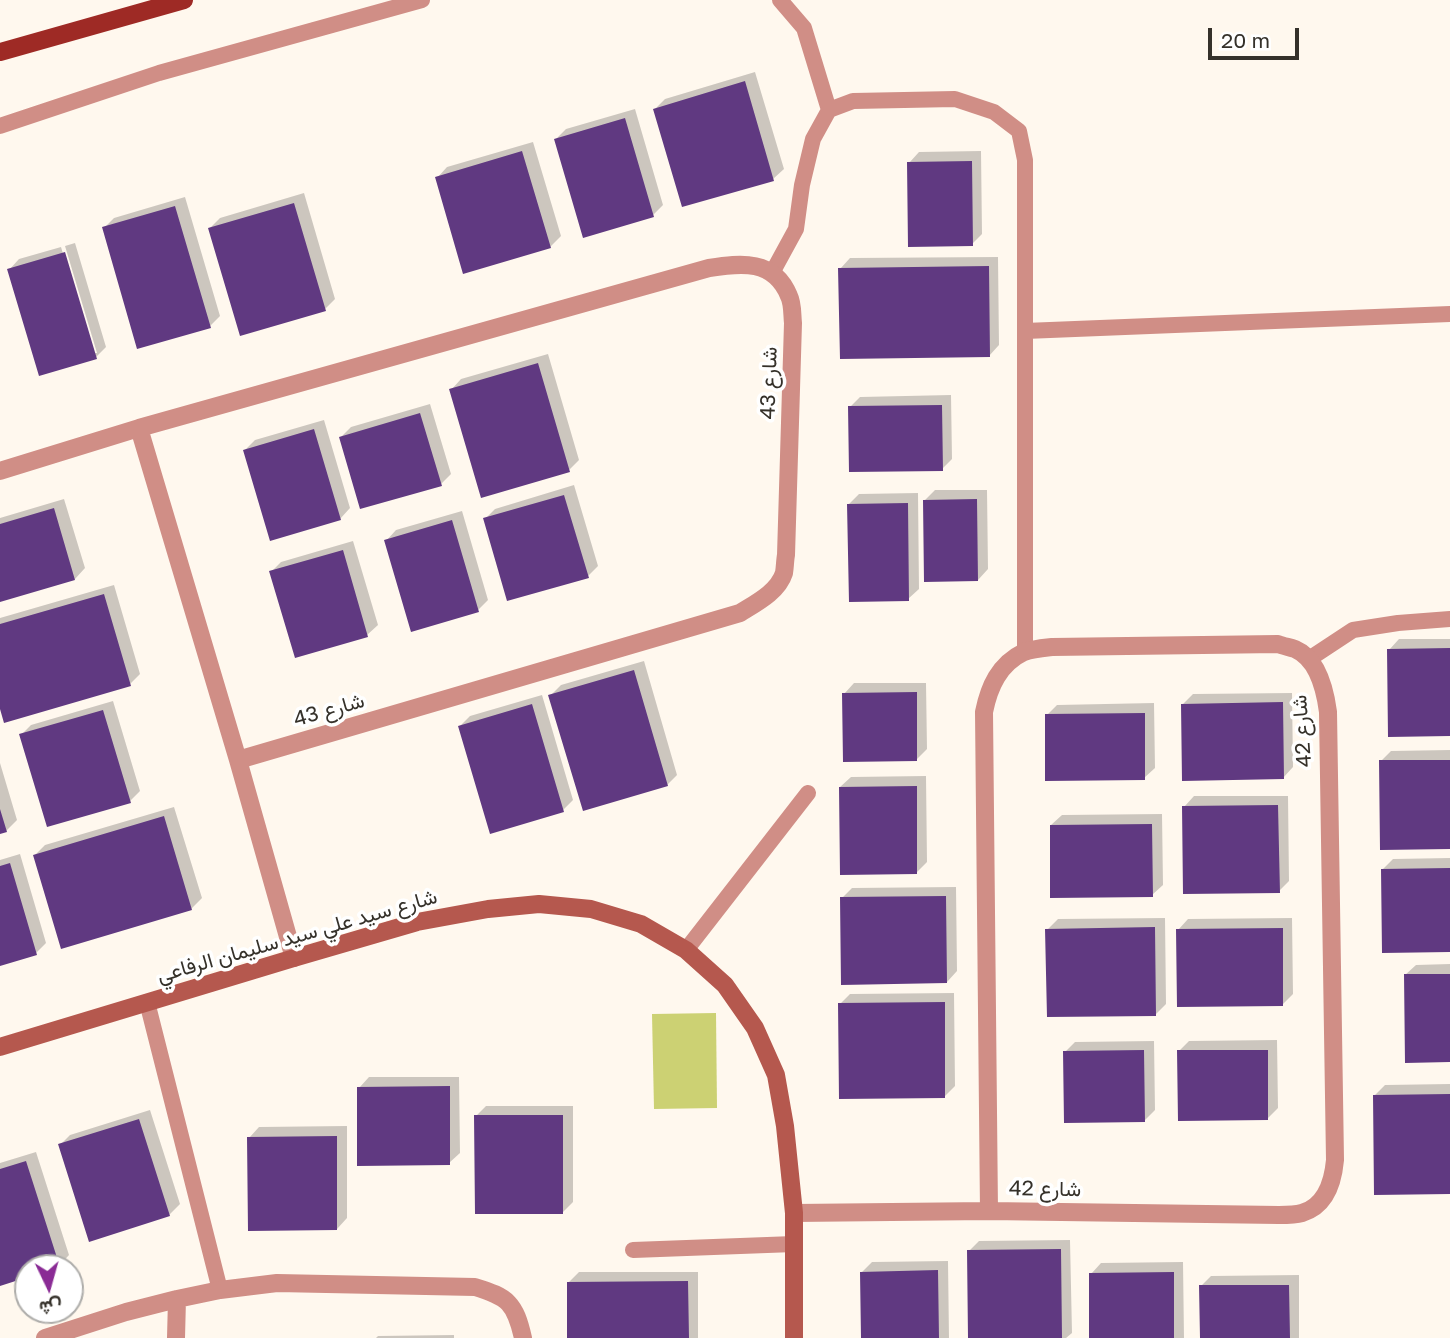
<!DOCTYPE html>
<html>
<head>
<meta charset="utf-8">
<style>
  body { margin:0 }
  #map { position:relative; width:1450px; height:1338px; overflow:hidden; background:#fff8ee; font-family:"Golos Text",Vazirmatn,sans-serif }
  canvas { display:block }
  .north { position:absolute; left:14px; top:1254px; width:70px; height:70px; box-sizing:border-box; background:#fff; border:2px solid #aeadaa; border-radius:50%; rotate:175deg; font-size:19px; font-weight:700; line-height:28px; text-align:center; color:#35312a }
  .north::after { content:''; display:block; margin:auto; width:24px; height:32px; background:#8a2b95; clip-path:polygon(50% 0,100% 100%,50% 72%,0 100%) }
  .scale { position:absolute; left:1208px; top:28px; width:91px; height:32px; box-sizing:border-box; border:4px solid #35312a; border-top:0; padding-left:9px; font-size:21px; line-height:24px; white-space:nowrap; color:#35312a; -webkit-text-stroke:5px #fff; paint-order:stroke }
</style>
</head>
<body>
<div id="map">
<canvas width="1450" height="1338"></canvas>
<div class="north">ش</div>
<div class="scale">20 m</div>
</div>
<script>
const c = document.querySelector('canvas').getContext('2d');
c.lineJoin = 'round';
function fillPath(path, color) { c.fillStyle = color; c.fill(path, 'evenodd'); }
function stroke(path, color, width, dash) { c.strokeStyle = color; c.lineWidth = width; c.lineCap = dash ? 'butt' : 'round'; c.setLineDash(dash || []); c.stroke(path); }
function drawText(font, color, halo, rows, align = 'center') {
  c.font = font + ' "Golos Text",Vazirmatn,sans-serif'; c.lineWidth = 7; c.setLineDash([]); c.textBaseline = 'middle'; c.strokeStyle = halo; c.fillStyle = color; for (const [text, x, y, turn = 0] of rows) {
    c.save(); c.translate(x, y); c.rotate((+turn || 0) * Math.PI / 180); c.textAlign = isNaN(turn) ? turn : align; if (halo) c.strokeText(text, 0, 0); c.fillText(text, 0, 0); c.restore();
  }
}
const green = new Path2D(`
  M716,1013L717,1108L654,1109L652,1014Z`);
const shadow = new Path2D(`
  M755,72L784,169L773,179L655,109L665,99Z
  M635,109L663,205L653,215L556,139L566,129Z
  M533,142L561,236L550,247L437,178L447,167Z
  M981,151L982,234L972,244L909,163L919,152Z
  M304,193L335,299L325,309L210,228L220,218Z
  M185,197L220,316L210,326L104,228L114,218Z
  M75,243L106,347L96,357L9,270L19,259L61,247L93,353H97L65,246Z
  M998,257L999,345L989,356L840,269L850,258Z
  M548,354L579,460L569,470L451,390L461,379Z
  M951,395L952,459L942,469L850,407L860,397Z
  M430,404L451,474L441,484L341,437L351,427Z
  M324,420L350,508L340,519L245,450L255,440Z
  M574,485L598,566L588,576L485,519L495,509Z
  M935,490H987L988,569L978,580L924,501Z
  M918,493L919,589L908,599L849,504L859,494Z
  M64,499L85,568L75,579L0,600V518Z
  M462,511L488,600L478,610L386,541L396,530Z
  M353,541L378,625L367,635L296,656L271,572L281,562Z
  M114,585L140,674L130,684L0,703V618Z
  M1399,639H1450V734L1389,650Z
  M644,661L677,775L667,785L550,696L561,685Z
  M854,683H926L927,749L917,759L844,694Z
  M1292,693L1293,767L1283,778L1183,704L1193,694Z
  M542,695L573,800L563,810L460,726L470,716Z
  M113,701L140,791L130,801L21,735L31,725Z
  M1154,703L1155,768L1144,778L1047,715L1057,705Z
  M1450,750V848L1381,761L1391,751Z
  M0,763L17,820L6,831L0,832Z
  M926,776L927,862L917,872L840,787L851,777Z
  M1194,796H1288L1289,881L1279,891L1184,807Z
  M174,807L202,898L191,909L35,855L45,845Z
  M1162,814L1163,885L1152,895L1051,825L1062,815Z
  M20,854L46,943L36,953L0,964V860Z
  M1450,858V951L1383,869L1393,859Z
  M956,887L957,971L947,982L842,898L852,888Z
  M1165,918L1166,1004L1156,1014L1047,930L1058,919Z
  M1292,918L1293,994L1283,1004L1178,930L1188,919Z
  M1450,964V1061L1405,975L1416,965Z
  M954,993L955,1086L945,1096L840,1004L850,994Z
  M1277,1040L1278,1108L1268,1118L1179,1051L1189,1041Z
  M1154,1041L1155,1110L1145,1120L1065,1052L1075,1042Z
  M369,1077H459L460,1153L449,1163L359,1088Z
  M1450,1084V1193L1374,1096L1385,1085Z
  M486,1106H573V1202L563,1212L476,1116Z
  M150,1110L180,1204L169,1215L60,1145L70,1135Z
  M347,1126V1218L337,1229L249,1138L259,1127Z
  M36,1152L69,1255L59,1266L52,1268H28V1276L0,1285V1163Z
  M1070,1240L1072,1333L1066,1338H970L969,1251L979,1241Z
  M948,1261L949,1338H862V1272L872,1262Z
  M1183,1262L1184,1338H1091V1274L1101,1263Z
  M579,1272H698V1338H569V1282Z
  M1299,1275V1338H1201V1286L1211,1276Z
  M454,1335V1338H376L378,1336Z`);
const building = new Path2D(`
  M745,81L774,181L682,207L653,109Z
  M625,118L654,217L583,238L554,139Z
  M522,151L551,248L463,274L435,177Z
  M972,161L973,246L908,247L907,162Z
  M294,203L326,311L240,336L208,228Z
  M175,206L211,328L137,349L102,227Z
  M65,252L97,359L39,376L7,269Z
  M989,266L990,357L840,359L838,268Z
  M538,363L570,472L481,498L449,389Z
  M942,405L943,471L849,472L848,406Z
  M420,413L442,486L360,509L339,437Z
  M314,429L341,520L270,541L243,450Z
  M564,495L589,578L507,601L483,518Z
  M977,499L978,581L924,582L923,500Z
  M908,503L909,601L849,602L847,504Z
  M54,508L75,580L0,602V524Z
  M452,520L479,612L411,632L384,540Z
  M343,550L368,637L295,658L269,571Z
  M104,594L131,686L4,723L0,709V624Z
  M1450,648V736L1388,737L1387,649Z
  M634,670L668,786L583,811L548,695Z
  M917,692V761L843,762L842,693Z
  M1283,702L1284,779L1182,781L1181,704Z
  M532,704L564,812L490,834L458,726Z
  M103,710L131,803L47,827L19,734Z
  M1145,713V780L1045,781V714Z
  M1379,760H1450V849L1380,850Z
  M917,786V874L840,875L839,787Z
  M1278,805L1280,893L1183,894L1182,806Z
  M0,809L7,832L0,834Z
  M164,816L192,910L61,949L33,855Z
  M1152,824L1153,897L1050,898V825Z
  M10,863L37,955L0,966V866Z
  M1450,868V952L1382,953L1381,869Z
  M946,896L947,983L841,985L840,897Z
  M1155,927L1156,1016L1047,1017L1045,929Z
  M1283,928V1006L1177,1007L1176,929Z
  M1404,974H1450V1062L1405,1063Z
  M945,1002V1098L839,1099L838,1003Z
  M1144,1050L1145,1122L1064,1123L1063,1051Z
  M1177,1050H1268V1120L1178,1121Z
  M450,1086V1165L357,1166V1087Z
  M1450,1094V1194L1374,1195L1373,1095Z
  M474,1115H563V1214H475Z
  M139,1119L170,1216L89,1242L58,1144Z
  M337,1136V1230L248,1231L247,1137Z
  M26,1161L60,1267L28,1268V1277L0,1286V1169Z
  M1061,1249L1062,1338H968L967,1250Z
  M938,1270L939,1338H861L860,1272Z
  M1174,1272V1338H1089V1273Z
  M688,1281L689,1338H567V1282Z
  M1199,1285H1289L1290,1338H1200Z`);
const lane = new Path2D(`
  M780,0L804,28L829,110
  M0,126L159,73L422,0
  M772,273L796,229L802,185L813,139L829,110L853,101L955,99L994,112L1019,131L1025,160V651
  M1025,331L1450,314
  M1309,659L1353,630L1398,623L1450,619
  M686,950L808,793
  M147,1002L220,1290
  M633,1250L794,1244`);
const street = new Path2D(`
  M139,428L238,760L294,958
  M0,471L139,428L709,268C741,263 774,259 789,296C793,304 792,315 793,323L786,555C785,560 785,567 784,573C778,592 756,603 740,613L238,760
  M794,1213L989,1211L1279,1215C1286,1215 1295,1215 1302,1213C1326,1206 1333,1182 1335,1160L1328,712C1325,689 1318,659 1295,649C1289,647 1283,646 1278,644L1052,647C1043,648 1032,649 1024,652C999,664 989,687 984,712L989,1211
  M45,1338L126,1312L177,1299L220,1290L277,1283L475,1287C508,1297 515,1303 523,1338
  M176,1338L177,1299`);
const secondary = new Path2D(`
  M0,1047L294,958L417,922L488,909L539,904L591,909L641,924L686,950L725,985L755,1028L776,1075L785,1126L794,1213V1338`);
const primary = new Path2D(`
  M0,52L184,0`);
const streetNames = [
  ["شارع 43",769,383,-88],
  ["شارع 43",329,710,-16],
  ["شارع 42",1302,731,-94],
  ["شارع سيد علي سيد سليمان الرفاعي",297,936,-16],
  ["شارع 42",1045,1189,1]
];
fillPath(green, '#ccd173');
fillPath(shadow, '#0003');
fillPath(building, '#603981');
stroke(lane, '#d08e86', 16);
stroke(street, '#d08e86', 18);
stroke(secondary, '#b5584e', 18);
stroke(primary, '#9e2a25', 18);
drawText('21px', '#35312a', '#fff', streetNames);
</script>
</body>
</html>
